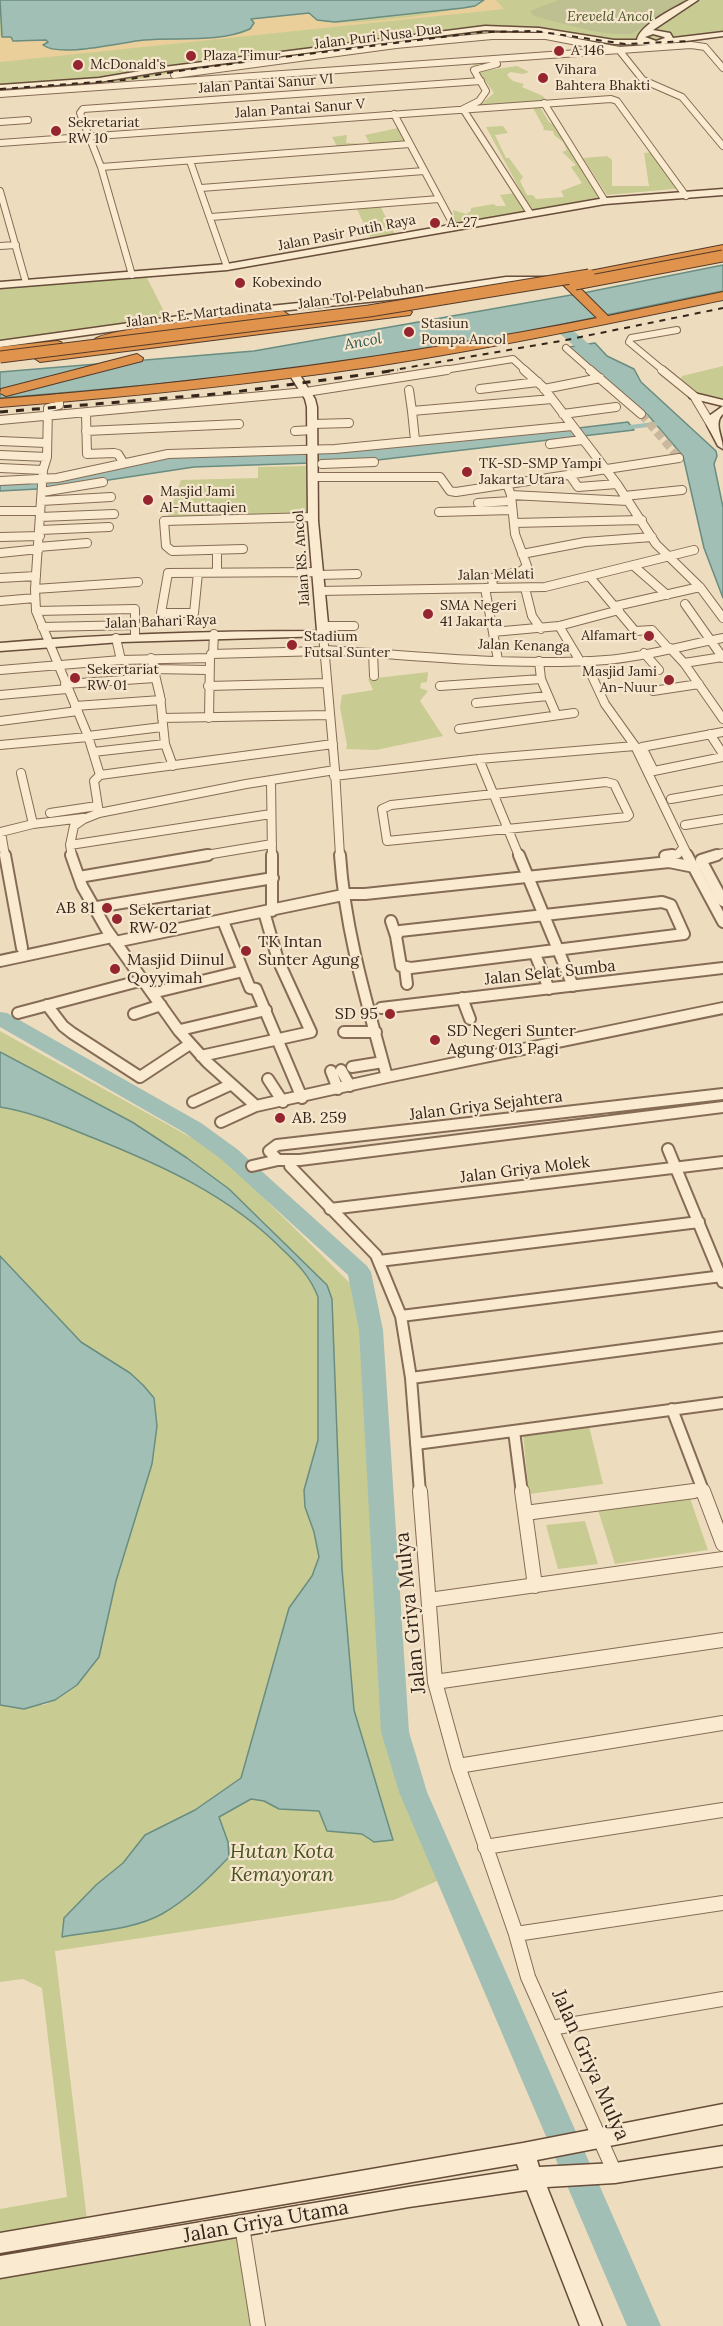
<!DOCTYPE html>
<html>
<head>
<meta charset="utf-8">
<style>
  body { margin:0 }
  canvas { display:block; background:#eedcbe }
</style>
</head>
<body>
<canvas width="723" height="2326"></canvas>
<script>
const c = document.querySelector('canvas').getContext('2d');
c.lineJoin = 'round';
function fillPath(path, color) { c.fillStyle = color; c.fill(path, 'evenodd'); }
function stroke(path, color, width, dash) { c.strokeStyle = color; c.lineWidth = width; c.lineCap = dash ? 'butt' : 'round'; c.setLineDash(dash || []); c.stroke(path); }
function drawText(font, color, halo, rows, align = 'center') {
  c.font = font + ' Lora,serif'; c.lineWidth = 4.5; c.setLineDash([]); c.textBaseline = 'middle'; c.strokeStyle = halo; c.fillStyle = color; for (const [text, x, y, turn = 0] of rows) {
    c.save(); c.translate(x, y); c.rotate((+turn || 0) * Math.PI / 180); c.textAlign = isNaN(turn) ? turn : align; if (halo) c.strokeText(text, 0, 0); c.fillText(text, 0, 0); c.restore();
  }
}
const green = new Path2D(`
  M0,0H723V36L699,41L621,48L531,32L492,34L187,70L128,81L0,90Z
  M477,62L483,71L517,66L529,72L523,74L510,72L507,75L513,81L524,84L522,87L543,96L546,101L479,106L494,93L472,63Z
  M540,107L549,122L553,124L601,197L531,210L486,127L503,126L508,133L495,135L506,158H509L523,177L520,181L527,195H533L536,199L564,197L561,191L582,183L571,167L576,165L562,152L567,150L563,142L554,135L553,131L543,130L544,128L533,108Z
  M398,128L405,143L338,148L332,137L347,135L346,143L370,144L365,135Z
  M653,152L684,188L607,195L583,158L607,156L612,160V186H649L644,153Z
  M515,193L527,212L455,223L453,210L466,214L471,211V208L494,204L496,206H506L500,195Z
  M380,206L395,234L370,237L356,207Z
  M145,274L169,321L0,344V285Z
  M723,366V402L701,398L680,381L682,376Z
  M306,466L308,516L167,519L181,480L258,478V467Z
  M428,672L427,682L421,683L420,688L428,691L420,701L443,736L376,750L346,749L347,745L340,707L342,695L373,690L368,679Z
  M0,1031L217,1152L352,1285L361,1311L387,1725L400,1773L444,1878L394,1900L55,1951L87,2220L0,2233V2209L67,2197L42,1988L23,1979L0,1982V1705H44L55,1700L77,1685L99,1657L116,1581L152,1464L157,1426L154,1398L143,1385L130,1373L81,1342L0,1256V1107C32,1112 61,1125 91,1137C161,1165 229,1195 283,1250C298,1264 310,1278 318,1297V1440L304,1490L305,1507L314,1532L319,1557L312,1576L289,1608L241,1778L195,1810L145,1835L123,1863L96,1885L64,1918L62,1937L136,1923L161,1914L203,1884L228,1842L218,1817L251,1799L264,1801L279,1809L319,1811L327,1831L362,1834L374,1842L365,1752L354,1710L342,1569L332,1299L266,1224L229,1189L187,1158L0,1052Z
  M589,1426L603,1484L529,1494L523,1433Z
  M690,1498L708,1550L615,1564L598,1510Z
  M585,1521L598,1564L558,1569L546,1525Z
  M242,2226L258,2326H0V2267Z`);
const sand = new Path2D(`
  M484,0H496L504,9L0,62V36L11,37L14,41L46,40L47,43L86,48L147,40L188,39L251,19L309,13C315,17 317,20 324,22C349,26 465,13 484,0Z`);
const cemetery = new Path2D(`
  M559,0H689L632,34C599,36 566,24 534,16L530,11Z`);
const water = new Path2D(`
  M0,0H484L475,6L463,8L335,22L317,20L309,13L251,19L254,23L250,29C218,43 178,37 144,40C122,42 60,58 43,45L48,42L46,40L13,41L11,37H2Z
  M723,265V291C610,313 498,341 384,357C256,375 128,388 0,398V372L254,351L588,292Z
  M595,343L607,356L634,369L641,382L716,451L717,456L714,464L723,507V598L704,548L683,456L648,415L569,347Z
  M628,422L634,430L369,461L194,467L56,488L0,491V482L46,481L168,457L570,429Z
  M0,1052L132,1122L187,1158L229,1189L327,1285L332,1299L342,1569L354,1710L393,1840L374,1842L362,1834L327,1831L319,1811L279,1809L264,1801L251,1799L219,1817L228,1842L229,1857C209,1878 188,1899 162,1914C133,1930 93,1931 62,1937L64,1918L96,1885L123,1863L145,1835L195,1810L241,1778L289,1608L312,1576L319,1557L314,1532L305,1507L304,1490L318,1440V1297C311,1278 298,1264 283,1250C229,1195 161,1165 91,1137C61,1125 32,1112 0,1107Z
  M0,1256L81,1342L130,1373L143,1385L154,1398L157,1426L152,1464L116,1581L99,1657L77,1685L55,1700L24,1709L0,1705Z`);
const canal = new Path2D(`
  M669,420H672V424L615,431L611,429L615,427Z`);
const river = new Path2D(`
  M543,308L548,309L610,362L612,365L610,368H600L538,315L536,312L538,309Z
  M0,1012L7,1013L201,1123L237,1149L367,1266L371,1272L383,1330L409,1732L427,1792L661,2326H627L399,1792L381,1732L359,1330L348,1275L221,1159L185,1133L0,1027Z`);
const streetTunnel = new Path2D(`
  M641,414L679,458`);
const streetFar3 = new Path2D(`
  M497,64L474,70L486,91L479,101L463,109L530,213
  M174,75L396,45L492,36H546L619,50L643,80L682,97L723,146
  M0,94L691,45L705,47L723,68
  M544,103L605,201
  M394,114L454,226
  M0,122L28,120
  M0,143L611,99L617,101L686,196
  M190,161L227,267
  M101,167L410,144
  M201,188L424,171
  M0,191L25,279
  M211,217L439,199
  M0,246L16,245
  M132,275L101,167L80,113L83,109L481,81
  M566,348L592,371
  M438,371L513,359L526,371
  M664,371L629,342L631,338L677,330`);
const streetFar2 = new Path2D(`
  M524,370L543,387L617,484L656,544L700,587L723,618
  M590,370L641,414
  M662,370L694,396L713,428
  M480,389L538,382
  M544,389L600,378
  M409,390L412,411
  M59,398V405L48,408L47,457L43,470L35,589L36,611L88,736L100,775
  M86,414L87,454L114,453L118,454L123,462
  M563,414L616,407
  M0,420L306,392L447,370
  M313,424L349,423
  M86,431L239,424
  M295,431L313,430
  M415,440L412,411L552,399
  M0,441L46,443
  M550,444L582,440
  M0,455L47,457
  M322,464L374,462
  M0,468L43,470
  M569,474L578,487L617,484
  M312,477H440L450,491L456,492L679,458
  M0,481L57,478L168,454L335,449L572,426
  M42,492L103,482
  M511,495L628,501
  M624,496L682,490
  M41,501L111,497
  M478,503L511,501
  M0,511H40
  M439,512L512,510
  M40,517L114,514
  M514,523L642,520
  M40,530L109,527
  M0,537L40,536
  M38,547L87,543
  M243,549L172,551L166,546L164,521L313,517
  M217,550V572
  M0,553L39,549
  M522,554L585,542L652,537
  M635,567L667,595
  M198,573L194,613H161L168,573L317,572
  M318,575L357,574
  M589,576L635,631L652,630L668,648
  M0,578L36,576
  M485,588L498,660
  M493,588L492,578L521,571L527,566L515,534L511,495L507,484
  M525,588L532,616L541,629
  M35,589L138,582
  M319,591L545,587L694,550
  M0,601L35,598
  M685,604L723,658
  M616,606L700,587
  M36,611L135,609V637
  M322,626H354
  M559,626L580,661
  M42,627L136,625
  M493,632L559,626L619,610
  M323,634L335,770
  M116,638L121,660
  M670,648L684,663L723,719
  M323,650C416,655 513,667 606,660C645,657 685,645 723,638
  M373,652L374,676
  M644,653L659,670
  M213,654L214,634
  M151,658L160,696L165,744L173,766
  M539,661L541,679L556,714
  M585,661L605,704L635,746L688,856
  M684,663L723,657
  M153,669L208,670
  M0,670L121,660L210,658L211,654L323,651
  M65,684L155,678
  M208,686L326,683
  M440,686L541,679
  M653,691L699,684
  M0,695L67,689
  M476,703L548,696
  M75,706L161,700
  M162,718L330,715
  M209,718L210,658
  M0,721L78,711
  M459,729L574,713
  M723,732L642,747L654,771L723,757
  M710,734L723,754
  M88,736L162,727
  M0,745L88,737
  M93,752L165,744
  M479,759L519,856
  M335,770L340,856
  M21,773L33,824
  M334,776L479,759L635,746
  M271,780L272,856
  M606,782L614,784L629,815L627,817L387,841L382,809L391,805Z
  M671,799L723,790
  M50,813L97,806
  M99,813L94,781L100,775L333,744
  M685,825L723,819
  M70,845L271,814
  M5,856L1,832L33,824L83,818
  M72,856L70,845L74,826L84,819L99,813L246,784L335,770
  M200,856L272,844
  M665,856L678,854L683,848
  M712,856L723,853`);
const streetFar1 = new Path2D(`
  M5,855L22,948
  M71,855L82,886L107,930L179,1031L207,1062L256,1106L387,1077C367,1003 345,931 340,855
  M272,855V911
  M519,855L573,986
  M687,855L723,922
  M717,855L701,860L723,901
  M665,856L672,855
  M79,877L208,855
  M343,894H365L669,862L694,867
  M662,902L671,905L684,934L411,968L401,966L396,936L400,931Z
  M91,908L273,878
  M223,921L250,988L256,989L302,1098
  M391,921L396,936
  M115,942L343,895
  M535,954L549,989
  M0,961L112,937
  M405,968L407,984
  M152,993L243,971
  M462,998L470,1019
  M47,1005L63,1026L72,1033L140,1077L190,1044
  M381,1008L723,968
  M18,1013L143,980
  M134,1014L161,1005
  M180,1030L266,1010
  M344,1032H376
  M201,1056L311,1032L278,960L264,912
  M352,1067L383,1062
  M341,1070L350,1086
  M331,1071L338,1089
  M387,1077L723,1008
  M268,1079L283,1102
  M723,1094L277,1145L269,1151L278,1160H300L723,1107
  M193,1102L230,1085
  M221,1122L256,1106
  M668,1149L723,1282
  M252,1166L278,1160
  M290,1166L376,1255L401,1316L411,1378L420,1493
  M330,1209L723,1162
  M379,1261L699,1222
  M401,1316L723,1276
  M411,1378L723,1337
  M672,1409L704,1493
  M514,1431L522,1493
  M416,1444L723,1403
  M682,1493L703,1490`);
const street = new Path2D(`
  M420,1491L435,1682L458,1766L516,1934L528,1977L615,2173
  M522,1491L535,1586
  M703,1491L723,1544
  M525,1513L694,1491
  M429,1600L723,1559
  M435,1682L723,1640
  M458,1766L723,1723
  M485,1847L723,1810
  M516,1934L723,1903
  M551,2028L723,1999
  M242,2226L258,2326`);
const secondary = new Path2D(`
  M689,0H698L653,30L670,33L673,38L723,32V36L656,45L614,44L539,32L485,30L164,71L99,82L0,89V85L99,78L164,67L485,26L539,28L614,40H637C639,25 675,8 689,0ZM653,34L664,37L665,38L656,41L645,37Z
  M723,189V195L605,204L227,270L0,288V282L227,264L605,198Z
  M506,277H554L559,280L554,283H506L397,299L201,319L0,347V341L201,313L397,293Z
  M290,372H298L315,399L317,407L318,521L329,634L327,636L121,642L0,651V643C105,634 211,631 317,631L308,521L307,407L305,399L289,374Z
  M694,393L723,400V414C713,423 723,437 723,449L718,446L707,425L709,416L723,406L690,398L689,396Z
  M723,2104V2124L537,2160L539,2167L615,2163L723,2146V2166L615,2183L547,2187L602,2326H580L527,2190L409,2207L0,2278V2256L409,2187L519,2170L517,2164L0,2253V2233L523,2143Z`);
const highway = new Path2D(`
  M723,245V253L574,282L608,316L723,292V300C606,324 489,349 370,367C247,385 124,397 0,407V399C201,383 399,357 597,318L562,284L560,281L564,276Z
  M406,308L412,312L410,315L40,362L34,358L40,354Z
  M283,311L289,315L287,318L139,336L101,343L95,339C107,328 256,314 283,311Z
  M57,341L61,342L63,345L61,348L0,355V347Z
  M137,354L143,358L142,361L6,396L0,393L1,389Z`);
const railFar1 = new Path2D(`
  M0,89L124,80L198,68L482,32L535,31L625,44L690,41
  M388,371L566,340L723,308`);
const rail = new Path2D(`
  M0,412L227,393L398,370`);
const highwayBridge = new Path2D(`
  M575,284L723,256
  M0,357L369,311L589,275`);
const markers = [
  [559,51,6,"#952630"],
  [191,56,6,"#952630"],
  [78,65,6,"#952630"],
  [543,78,6,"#952630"],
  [56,131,6,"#952630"],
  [435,223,6,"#952630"],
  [240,283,6,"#952630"],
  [409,332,6,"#952630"],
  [467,472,6,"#952630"],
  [148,500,6,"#952630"],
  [428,614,6,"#952630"],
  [649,636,6,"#952630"],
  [292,645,6,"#952630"],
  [75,678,6,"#952630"],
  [669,680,6,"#952630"],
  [107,908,6,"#952630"],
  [117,919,6,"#952630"],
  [246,951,6,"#952630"],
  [115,969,6,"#952630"],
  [390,1014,6,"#952630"],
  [435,1040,6,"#952630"],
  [280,1118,6,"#952630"]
];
const farParknames = [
  ["Ereveld Ancol",610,17]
];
const farStreetnames = [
  ["Jalan Puri Nusa Dua",378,37,-7],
  ["Jalan Pantai Sanur VI",266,84,-4],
  ["Jalan Pantai Sanur V",300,109,-4],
  ["Jalan Pasir Putih Raya",347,233,-11],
  ["Jalan Tol Pelabuhan",361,296,-8],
  ["Jalan R. E. Martadinata",199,314,-7],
  ["Jalan RS. Ancol",302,558,-94],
  ["Jalan Melati",496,575,-1],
  ["Jalan Bahari Raya",161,622,-2],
  ["Jalan Kenanga",524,646,2]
];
const farPoinames = [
  ["A 146",571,51],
  ["Plaza Timur",203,56],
  ["McDonald's",90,65],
  ["Vihara",555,70],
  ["Bahtera Bhakti",555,86],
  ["Sekretariat",68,123],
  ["RW 10",68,139],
  ["A. 27",447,223],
  ["Kobexindo",252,283],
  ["Stasiun",421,324],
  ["Pompa Ancol",421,340],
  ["TK-SD-SMP Yampi",479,464],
  ["Jakarta Utara",479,480],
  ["Masjid Jami",160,492],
  ["Al-Muttaqien",160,508],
  ["SMA Negeri",440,606],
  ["41 Jakarta",440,622],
  ["Alfamart",637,636,"right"],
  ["Stadium",304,637],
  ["Futsal Sunter",304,653],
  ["Sekertariat",87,670],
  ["RW 01",87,686],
  ["Masjid Jami",657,672,"right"],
  ["An-Nuur",657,688,"right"]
];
const farWaternames = [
  ["Ancol",363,342,-10]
];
const poiNames = [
  ["AB 81",95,908,"right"],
  ["Sekertariat",129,910],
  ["RW 02",129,928],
  ["TK Intan",258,942],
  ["Sunter Agung",258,960],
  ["Masjid Diinul",127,960],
  ["Qoyyimah",127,978],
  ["SD 95",378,1014,"right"],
  ["SD Negeri Sunter",447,1031],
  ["Agung 013 Pagi",447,1049],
  ["AB. 259",292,1118]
];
const streetNames = [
  ["Jalan Selat Sumba",550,973,-6],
  ["Jalan Griya Sejahtera",486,1106,-7],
  ["Jalan Griya Molek",525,1170,-7]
];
const nearStreetnames = [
  ["Jalan Griya Mulya",411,1613,-96],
  ["Jalan Griya Mulya",590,2065,66],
  ["Jalan Griya Utama",266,2222,-10]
];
const nearParknames = [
  ["Hutan Kota",282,1852],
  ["Kemayoran",282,1875]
];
fillPath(green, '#c9cc92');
fillPath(sand, '#ebcf9a');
fillPath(cemetery, '#bec091');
fillPath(water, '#a1bfb4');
stroke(water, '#698d81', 1.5);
fillPath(canal, '#a1bfb4');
fillPath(river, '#a1bfb4');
stroke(streetTunnel, '#c9b89d', 8, [8, 4]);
stroke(streetFar3, '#866c56', 8);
stroke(streetFar2, '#866c56', 10);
stroke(streetFar1, '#866c56', 14);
stroke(street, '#866c56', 16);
stroke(secondary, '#674d3a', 3);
stroke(highway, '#533b2b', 2);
stroke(streetFar3, '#f9ead0', 6);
stroke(streetFar2, '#f9ead0', 8);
stroke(streetFar1, '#f9ead0', 10);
stroke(street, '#f9ead0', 14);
fillPath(secondary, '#f9ead0');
fillPath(highway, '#e0934c');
stroke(railFar1, '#35261b', 2, [6, 6]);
stroke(rail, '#35261b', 3, [8, 8]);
stroke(highwayBridge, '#533b2b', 13, []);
stroke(highwayBridge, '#e0934c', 11);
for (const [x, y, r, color] of markers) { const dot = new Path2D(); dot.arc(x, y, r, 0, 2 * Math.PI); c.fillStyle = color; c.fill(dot); stroke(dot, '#f5e6cd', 2); }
drawText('italic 14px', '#495222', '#f5e6cd', farParknames);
drawText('14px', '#35261b', '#f5e6cd', farStreetnames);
drawText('14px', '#35261b', '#f5e6cd', farPoinames, 'left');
drawText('italic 15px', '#2a554f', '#f5e6cd', farWaternames);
drawText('16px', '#35261b', '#f5e6cd', poiNames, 'left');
drawText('16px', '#35261b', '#f5e6cd', streetNames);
drawText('20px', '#35261b', '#f5e6cd', nearStreetnames);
drawText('italic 20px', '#495222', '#f5e6cd', nearParknames);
</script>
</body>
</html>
